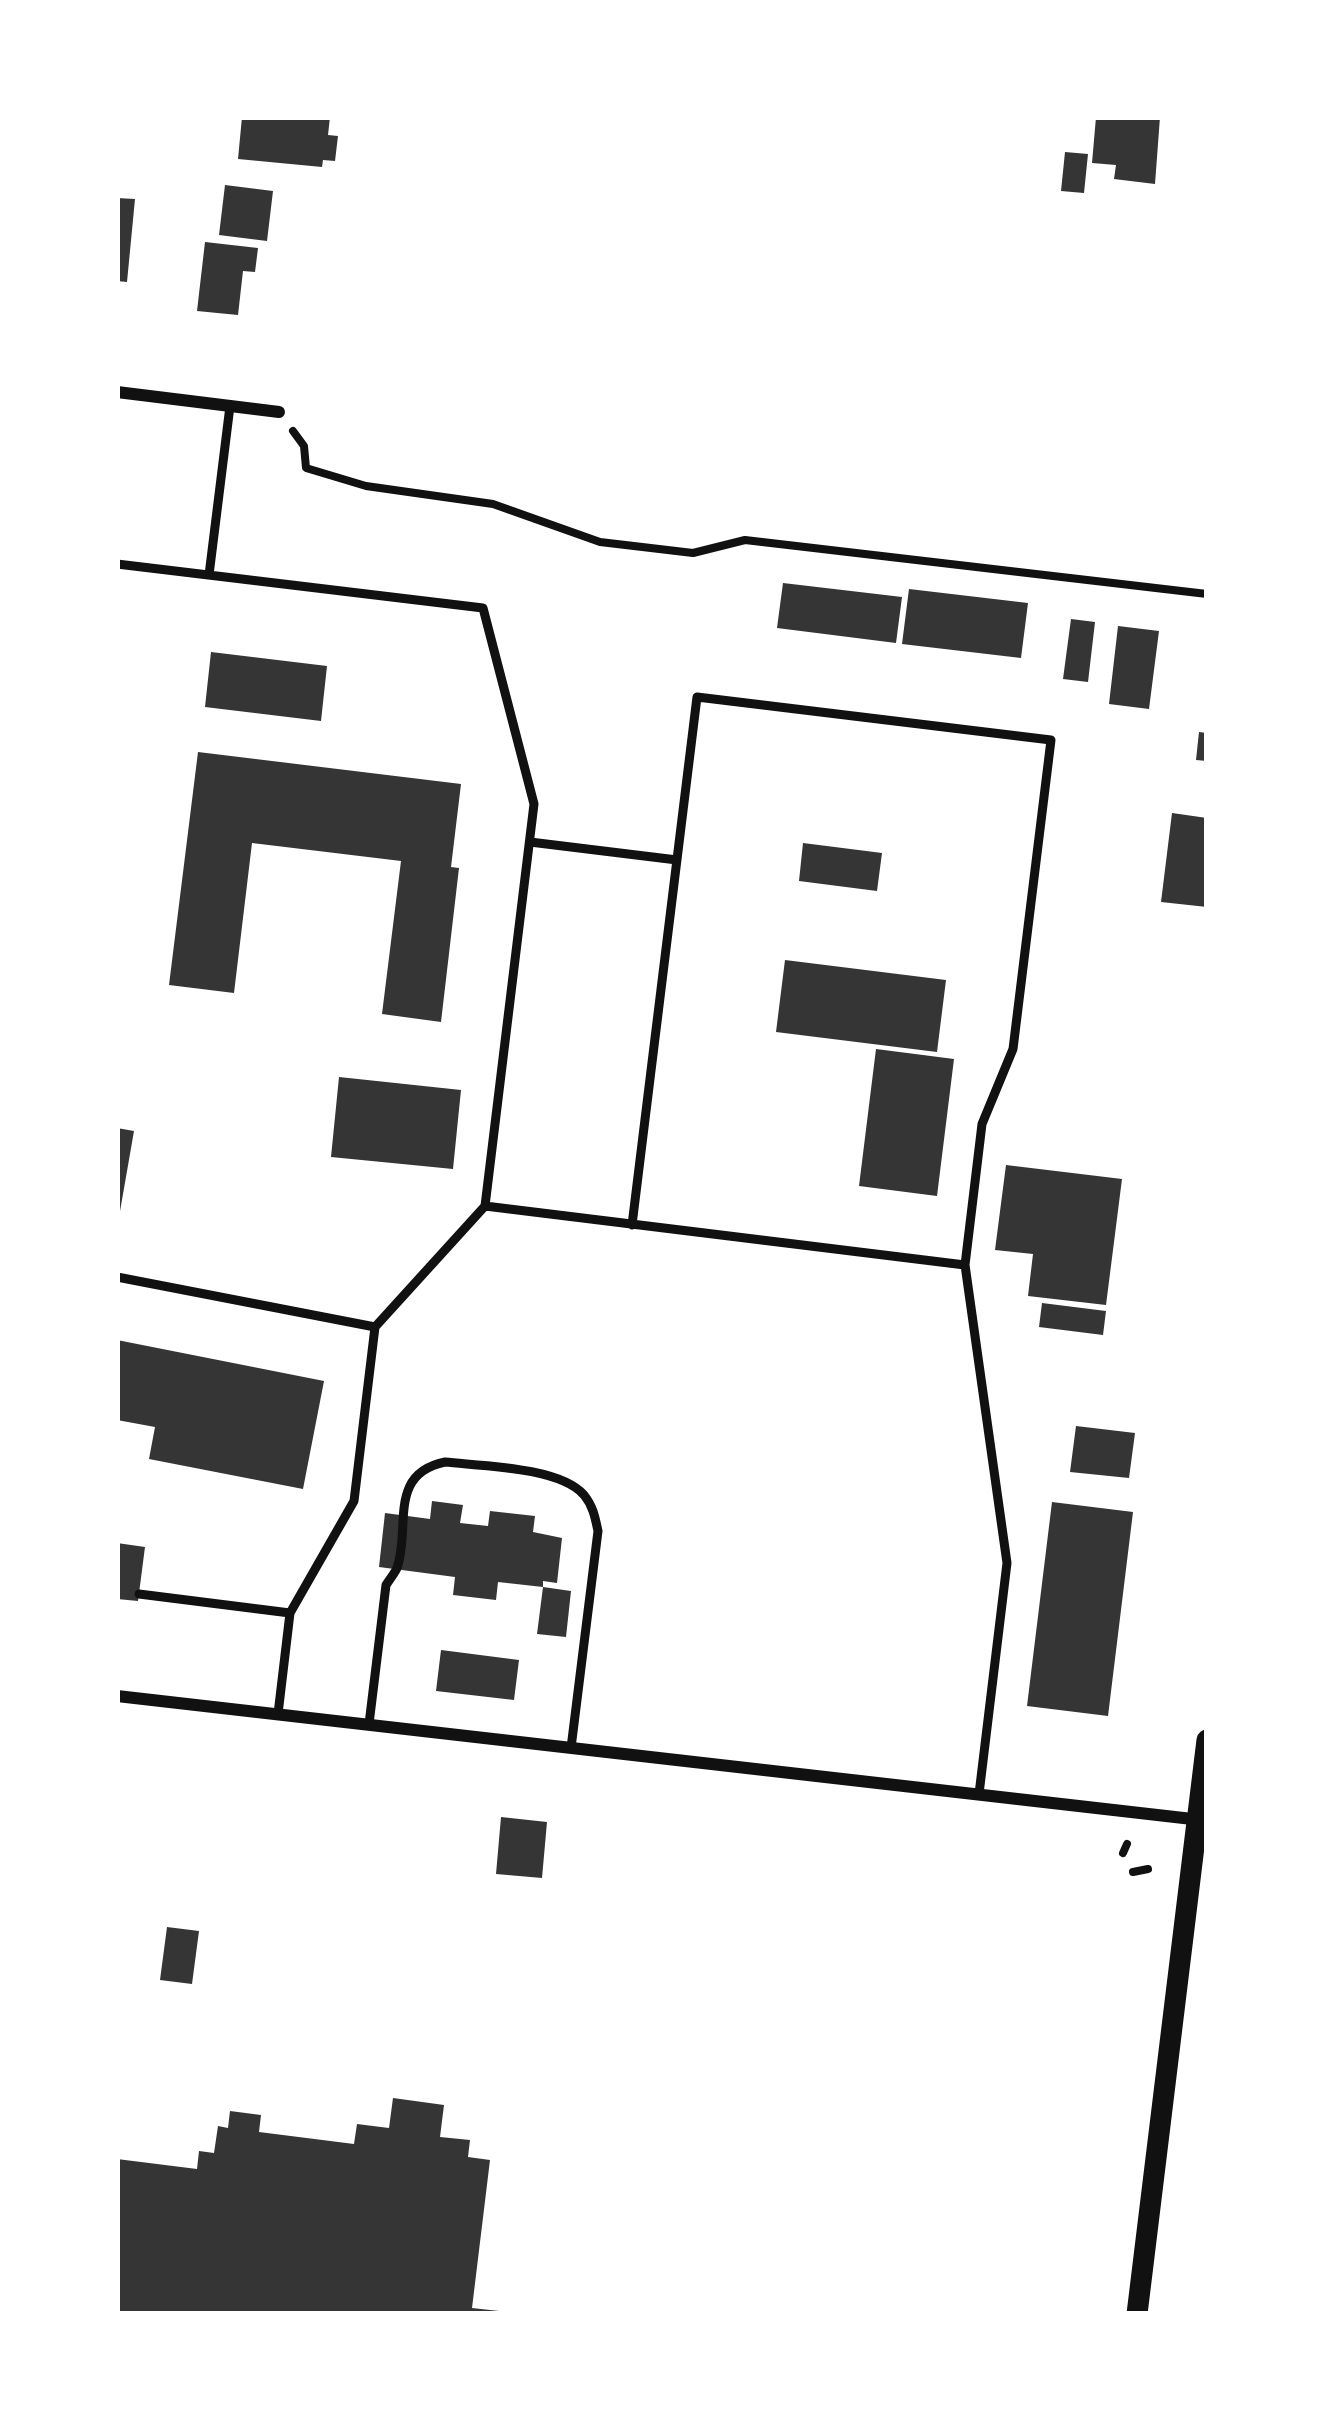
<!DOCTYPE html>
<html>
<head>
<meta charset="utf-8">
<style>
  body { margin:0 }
  #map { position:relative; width:1324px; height:2431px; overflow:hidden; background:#fff; font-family:"Archivo Narrow",sans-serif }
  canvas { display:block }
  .frame { position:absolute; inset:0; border:120px solid #fff; pointer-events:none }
</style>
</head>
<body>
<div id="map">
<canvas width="1324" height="2431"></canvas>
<div class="frame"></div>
</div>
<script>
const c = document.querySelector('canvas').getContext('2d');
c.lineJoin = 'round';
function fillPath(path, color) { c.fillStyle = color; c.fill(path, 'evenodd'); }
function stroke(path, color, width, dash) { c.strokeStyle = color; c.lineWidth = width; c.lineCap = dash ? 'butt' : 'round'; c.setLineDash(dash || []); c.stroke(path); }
const building = new Path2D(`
  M242,117H330L328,135L338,136L335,161L323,160L322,167L238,159Z
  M1096,117H1160L1155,184L1114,179L1116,165L1092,163Z
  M1065,152L1088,154L1084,193L1061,191Z
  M225,185L273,191L267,241L219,235Z
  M117,198L135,199L127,282L117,281Z
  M205,242L258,248L255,272L243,271L238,315L197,311Z
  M783,583L902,597L896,643L777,628Z
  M909,589L1028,603L1021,658L902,644Z
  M1071,619L1095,622L1088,682L1063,679Z
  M1118,626L1159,631L1149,709L1109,704Z
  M211,652L327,666L321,721L205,707Z
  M1199,732L1207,733V761L1196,760Z
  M198,752L461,784L451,867L459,868L441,1022L382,1014L401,861L252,843L234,993L169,985Z
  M1172,813L1207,818V907L1161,902Z
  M803,843L882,853L877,891L799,881Z
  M785,960L946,980L937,1052L776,1032Z
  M876,1049L954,1059L937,1196L859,1186Z
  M339,1077L461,1090L453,1169L331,1157Z
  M117,1128L134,1131L119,1217L117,1216Z
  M1006,1165L1122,1179L1106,1305L1028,1296L1033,1254L995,1250Z
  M1042,1303L1106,1311L1103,1335L1039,1327Z
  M117,1340L324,1381L303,1489L149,1459L155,1427L117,1420Z
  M1076,1426L1135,1433L1129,1478L1070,1472Z
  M432,1501L463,1505L460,1523L488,1526L490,1511L535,1516L533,1532L562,1538L557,1583L543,1581V1587L498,1582L496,1600L453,1595L455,1577L379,1567L385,1513L430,1519Z
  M1052,1502L1133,1512L1108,1716L1027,1706Z
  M117,1543L145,1547L138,1601L117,1599Z
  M543,1587L571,1591L566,1637L537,1634Z
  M441,1650L519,1660L514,1700L436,1691Z
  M501,1817L547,1822L542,1878L496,1874Z
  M167,1927L199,1931L192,1984L160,1980Z
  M393,2098L444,2105L440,2137L470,2140L468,2157L490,2160L472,2308L499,2311V2314L222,2312V2314H117V2159L197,2169L199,2151L214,2153L218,2126L228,2128L230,2111L261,2115L259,2132L354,2144L357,2124L389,2128Z`);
const path = new Path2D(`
  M293,431L304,446L306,468L366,486L493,504L600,542L693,553L745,540L1207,594
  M1123,1853L1127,1844
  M1133,1872L1148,1869`);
const service = new Path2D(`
  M117,564L483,608L534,804L485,1206L965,1265
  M209,575L230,406
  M530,842L677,860
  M632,1225L697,697L1051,740L1013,1049L982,1124L965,1265L1007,1563L979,1794
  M117,1277L375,1327L485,1206
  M139,1594L290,1613L278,1714
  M290,1613L354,1501L375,1327
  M369,1724L386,1585C388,1582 396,1571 397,1568C411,1528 387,1474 445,1462C482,1466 560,1467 584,1495C593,1506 595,1517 598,1531L571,1748`);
const minor = new Path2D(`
  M117,392L279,412
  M117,1696L1201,1820`);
const tertiary = new Path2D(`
  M1137,2314L1207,1740`);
fillPath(building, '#353535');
stroke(path, '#111', 8);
stroke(service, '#111', 9);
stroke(minor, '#111', 12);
stroke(tertiary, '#111', 21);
</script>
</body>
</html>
